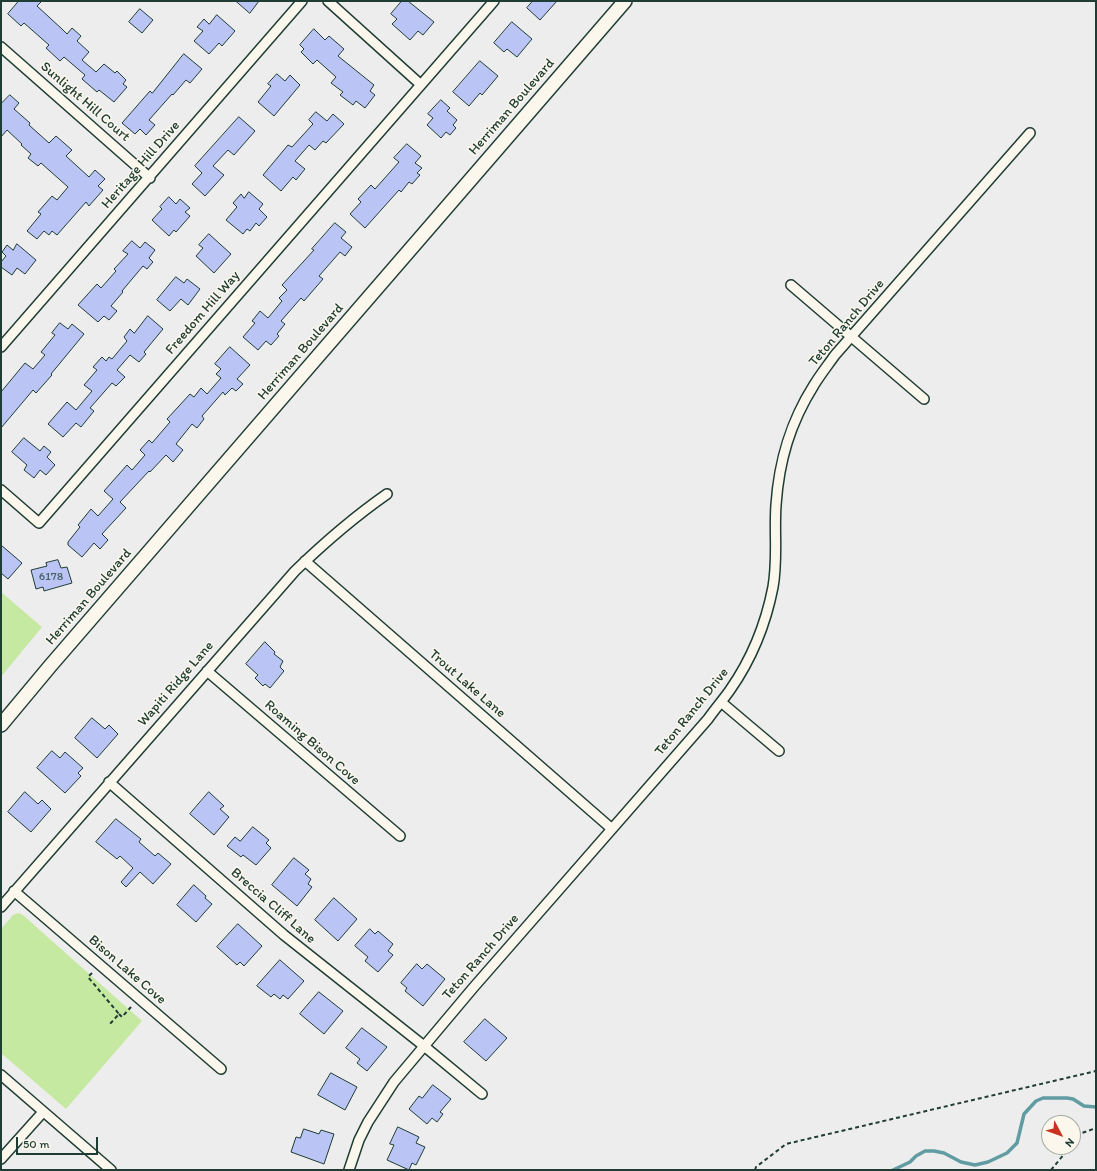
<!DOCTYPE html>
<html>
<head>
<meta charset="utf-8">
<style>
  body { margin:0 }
  #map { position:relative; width:1097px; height:1171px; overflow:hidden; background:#eeedee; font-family:Itim,sans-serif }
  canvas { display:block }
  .frame { position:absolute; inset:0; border:2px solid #1f3d34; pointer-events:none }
  .north { position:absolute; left:1041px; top:1115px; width:40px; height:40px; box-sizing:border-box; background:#fbf7ec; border:1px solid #a3ada2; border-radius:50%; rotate:131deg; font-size:11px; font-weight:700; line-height:16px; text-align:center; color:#1f3d34 }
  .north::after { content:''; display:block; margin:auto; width:14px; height:18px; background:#c8321e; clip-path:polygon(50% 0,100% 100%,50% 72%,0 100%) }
  .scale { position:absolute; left:16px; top:1137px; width:82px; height:18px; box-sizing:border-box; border:2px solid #1f3d34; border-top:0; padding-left:5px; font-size:12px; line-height:14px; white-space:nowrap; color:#1f3d34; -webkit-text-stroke:3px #fbf7ec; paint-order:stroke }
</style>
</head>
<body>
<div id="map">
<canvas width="1097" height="1171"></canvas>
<div class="frame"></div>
<div class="north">N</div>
<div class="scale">50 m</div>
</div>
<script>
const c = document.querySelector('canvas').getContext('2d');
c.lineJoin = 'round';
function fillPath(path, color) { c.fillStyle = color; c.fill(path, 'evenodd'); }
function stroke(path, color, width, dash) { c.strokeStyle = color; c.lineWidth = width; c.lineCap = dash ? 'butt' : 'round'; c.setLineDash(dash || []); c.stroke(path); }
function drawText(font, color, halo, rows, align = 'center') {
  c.font = font + ' Itim,sans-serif'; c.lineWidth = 3; c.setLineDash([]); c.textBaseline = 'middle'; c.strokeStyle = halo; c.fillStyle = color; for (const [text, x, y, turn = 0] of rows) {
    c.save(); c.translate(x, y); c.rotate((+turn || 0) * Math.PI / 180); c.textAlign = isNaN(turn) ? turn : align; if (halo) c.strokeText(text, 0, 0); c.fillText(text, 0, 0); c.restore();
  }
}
const green = new Path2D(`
  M1,592L42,627L1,677Z
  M18,913L23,915L142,1021L66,1109L1,1053V929L13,915Z`);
const stream = new Path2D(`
  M893,1170L910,1162L916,1156L925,1151H934L944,1153L961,1162L975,1165L988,1162L1007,1153L1017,1143L1024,1114L1036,1101L1043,1098H1067L1073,1099L1084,1106L1096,1107`);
const building = new Path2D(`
  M19,1H42L37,6L62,29L67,34L72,28L81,36L77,41L89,52L82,60L96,72L104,64L115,73L117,71L126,80L123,84L127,87L114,102L99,90L97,92L82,79L85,75L64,57L60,61L46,48L49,45L24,23L21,26L8,14Z
  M236,1H259L250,13Z
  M402,1H408L434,22L423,35L418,31L410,40L392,24L397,19L391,14Z
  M533,1H557L540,20L527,8Z
  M140,9L153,20L142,33L129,22Z
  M217,15L235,31L222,46L219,43L209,54L194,41L203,31L197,27L204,19L209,24Z
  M512,22L532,39L517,57L507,49L504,52L494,43Z
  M314,29L325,40L329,36L344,49L338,56L374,85L370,91L375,95L365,108L356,101L353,105L340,95L343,92L331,83L336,77L317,60L313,64L301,52L304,49L300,45Z
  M184,54L202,69L190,83L186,80L173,95L172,94L149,120L155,125L146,135L140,129L135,134L122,123L150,91L152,93Z
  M480,61L498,76L482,95L480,93L469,106L453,92Z
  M277,74L285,81L290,75L300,85L274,116L258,102L271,86L268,84Z
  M10,95L19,103L14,109L30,123L29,125L49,143L56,136L72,150L66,156L89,177L95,170L105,179L98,186L103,190L89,206L86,202L57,235L52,231L49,235L44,231L37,239L27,231L41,214L38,212L52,196L57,200L68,187L41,163L38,166L28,158L31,154L21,145L22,144L7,130L1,137V104Z
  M441,100L450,108L447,111L457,120L453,125L456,128L450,135L446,132L441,138L427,125L433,118L428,114Z
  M316,112L327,121L333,114L344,124L326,143L323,141L315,150L309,145L295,161L305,169L296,180L293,177L281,191L263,175L288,145L292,147L313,124L309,120Z
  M239,117L255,131L234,155L228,150L213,166L224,175L205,196L192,184L202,173L195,166Z
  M407,144L421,156L415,163L422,168L417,173L420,175L412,184L409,182L401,192L399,190L365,228L350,214L361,202L358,199L371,185L375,189L399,162L394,158Z
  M249,192L263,204L259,209L267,217L259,226L256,223L250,231L247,229L243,234L226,220L237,207L233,203L241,194L244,198Z
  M169,197L176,204L180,199L190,208L185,212L190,216L176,232L174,230L169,236L152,220L162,209L160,207Z
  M335,223L346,232L341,238L352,247L345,256L340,252L319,276L323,279L304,301L301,298L281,321L285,324L277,334L279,336L271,345L266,341L258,350L243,337L255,323L252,321L260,311L268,318L282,301L279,298L287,290L282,285L314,250L312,249Z
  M209,234L231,254L214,273L196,256L203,248L199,245Z
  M132,241L140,248L145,242L155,250L149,258L153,262L147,269L143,266L122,291L123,292L111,306L117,311L109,320L104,316L98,322L78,305L97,284L101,288L116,271L114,269L128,254L123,251Z
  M17,244L36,260L25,274L17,268L12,275L1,267V262L6,256L2,252L7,245L13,250Z
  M176,277L184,283L187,279L200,289L188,305L181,299L170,311L157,300Z
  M148,316L163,329L144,352L146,354L139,362L130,355L117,370L125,377L116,386L112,383L90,408L94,411L81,427L76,423L63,437L48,424L67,402L76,410L92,391L84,385L97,370L93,367L102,357L106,361L109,357L112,359L127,341L124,337L130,329L134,333Z
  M60,323L68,329L72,324L84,334L51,374L52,375L36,393L33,390L1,428V392L25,363L33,369L45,355L41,352L55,335L52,333Z
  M230,347L250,365L237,379L243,384L236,391L232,388L225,395L223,392L202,416L204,419L197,428L192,424L176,444L183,450L173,462L166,455L150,472L149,471L120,502L126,508L102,534L108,540L100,549L94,543L82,557L68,545V542L80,527L78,525L91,509L98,516L113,499L104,491L127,465L132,470L145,455L140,450L149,440L152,443L170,422L167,419L190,394L194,397L201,388L207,394L221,378L216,374L221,369L215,364Z
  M24,438L40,451L44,446L51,452L47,457L55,465L46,475L40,470L34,478L24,470L27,465L12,452Z
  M1,545L22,563L8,579L1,573Z
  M58,560L61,568L67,567L72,583L44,591L43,587L36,589L31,570L47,566L46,563Z
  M265,642L275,652L274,654L283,661L280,667L284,671L270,688L265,684L263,686L255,678L258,675L246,664Z
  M92,718L105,729L109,725L118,734L97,758L75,738Z
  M52,751L60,758L65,752L83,768L78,773L81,776L65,793L37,768Z
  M25,792L38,804L42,800L51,809L31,832L8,812Z
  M209,792L224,806L220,809L229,817L214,835L190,814Z
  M116,819L141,839L139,842L155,856L158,853L171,864L153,884L140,872L126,887L121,882L133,868L120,856L117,859L96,842Z
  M253,827L269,840L266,843L271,848L256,865L243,855L241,857L227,846L235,837L240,841Z
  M294,858L309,870L305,874L311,879L308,884L312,887L297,906L272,885Z
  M194,885L206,896L205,898L212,904L196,922L177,905Z
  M334,898L357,919L338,941L315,920Z
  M238,924L262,946L244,966L240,962L237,965L217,947Z
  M370,929L375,934L378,931L393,944L388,951L393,955L378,972L365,961L368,957L355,946Z
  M280,960L304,981L288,999L283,995L280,999L274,994L271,997L257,986Z
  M417,964L422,969L427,964L445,979L423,1006L405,991L407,988L401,983Z
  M319,992L343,1011L324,1034L300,1014Z
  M485,1019L507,1038L486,1061L464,1042Z
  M362,1028L387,1047L367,1071L357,1063L360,1059L346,1048Z
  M331,1073L357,1087L345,1110L318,1095Z
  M433,1085L451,1099L440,1112L443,1114L437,1122L432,1118L427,1124L409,1109L419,1096L422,1098Z
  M398,1127L419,1137L416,1143L425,1147L416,1165L412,1163L409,1170L387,1160L394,1145L390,1144Z
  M304,1129L319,1134L321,1130L334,1134L324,1164L291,1152L296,1137L300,1138Z`);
const path = new Path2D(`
  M92,973L88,977L119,1014L109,1025
  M119,1014L122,1017L131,1007
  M1073,1143L1082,1133L1096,1128
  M755,1170L756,1167L786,1144L1096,1071
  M1051,1170L1070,1147`);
const street = new Path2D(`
  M328,1L420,84
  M1,47L150,178
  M791,285L924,399
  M1,347L302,1
  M1,490L39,523L494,1
  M305,561L612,829
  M207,671L400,836
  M721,702L779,751
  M109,782L284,935L424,1046L482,1094
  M14,891L221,1069
  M1,907L295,571C324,543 354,517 387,494
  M1,1075L111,1170
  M1,1159L43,1112
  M349,1170L359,1140L368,1122L394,1082L473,988L708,719C715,709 723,700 730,690C751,660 766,623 773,587C778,559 774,533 776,505C779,461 790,423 814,385C820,375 828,365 835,355L1030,133`);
const secondary = new Path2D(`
  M1,725L51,665L625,1`);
const numberNames = [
  ["6178",51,577]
];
const streetNames = [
  ["Sunlight Hill Court",85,102,41],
  ["Herriman Boulevard",512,107,-49],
  ["Heritage Hill Drive",141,165,-49],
  ["Freedom Hill Way",203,313,-49],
  ["Teton Ranch Drive",847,323,-50],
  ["Herriman Boulevard",301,352,-49],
  ["Herriman Boulevard",89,597,-49],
  ["Wapiti Ridge Lane",176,684,-49],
  ["Trout Lake Lane",467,684,41],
  ["Teton Ranch Drive",692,712,-51],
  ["Roaming Bison Cove",312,743,41],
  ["Breccia Cliff Lane",273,906,41],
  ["Teton Ranch Drive",481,957,-49],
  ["Bison Lake Cove",127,970,41]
];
fillPath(green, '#c6e9a2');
stroke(stream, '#609ca1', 3.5);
fillPath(building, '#bac4f5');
stroke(building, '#1f3d34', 1);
stroke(street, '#1f3d34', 12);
stroke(secondary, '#1f3d34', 16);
stroke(path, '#1f3d34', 2, [4, 3]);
stroke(street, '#fbf7ec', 9);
stroke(secondary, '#fbf7ec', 13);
drawText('12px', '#465f64', null, numberNames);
drawText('14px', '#1f3d34', '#fbf7ec', streetNames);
</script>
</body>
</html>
